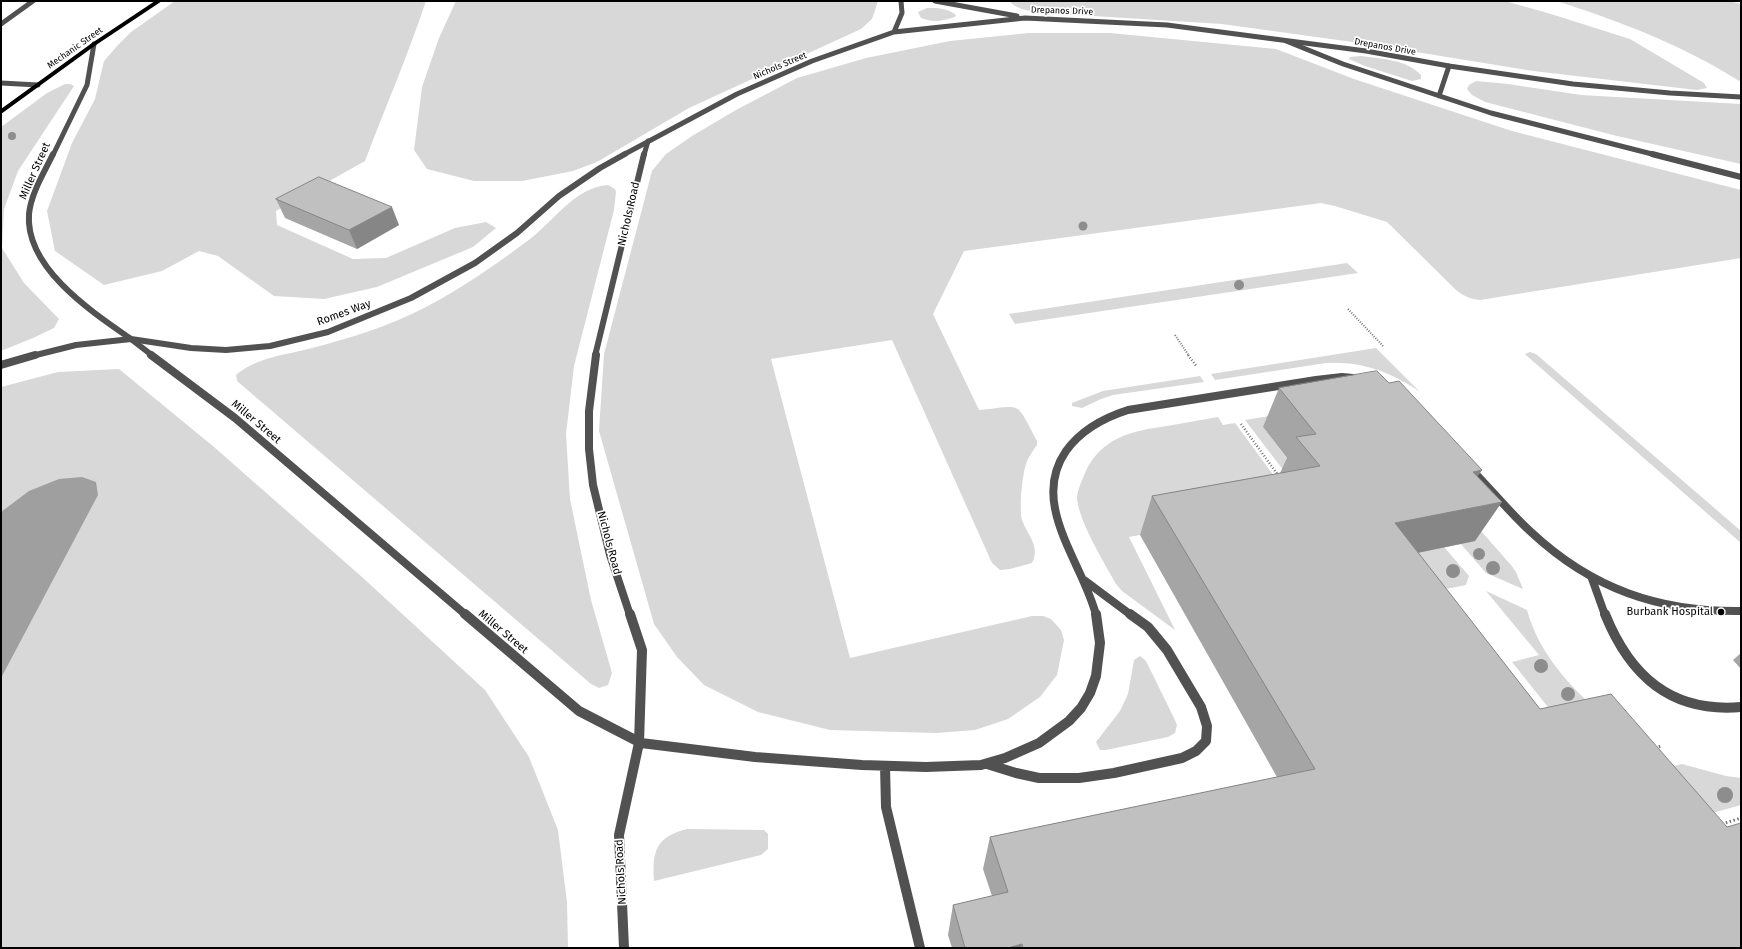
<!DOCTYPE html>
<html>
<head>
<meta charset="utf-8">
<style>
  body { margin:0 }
  #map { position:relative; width:1742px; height:949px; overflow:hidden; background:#fff; font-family:"Fira Sans",sans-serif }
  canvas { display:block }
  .frame { position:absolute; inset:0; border:2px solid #000; pointer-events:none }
</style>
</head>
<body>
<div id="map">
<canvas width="1742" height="949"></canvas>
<div class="frame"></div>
</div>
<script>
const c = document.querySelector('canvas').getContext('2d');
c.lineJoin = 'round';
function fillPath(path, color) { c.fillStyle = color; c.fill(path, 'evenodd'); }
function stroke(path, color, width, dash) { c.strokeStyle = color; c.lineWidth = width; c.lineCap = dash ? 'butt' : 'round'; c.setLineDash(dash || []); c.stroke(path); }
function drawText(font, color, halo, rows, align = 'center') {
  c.font = font + ' "Fira Sans",sans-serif'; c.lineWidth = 3.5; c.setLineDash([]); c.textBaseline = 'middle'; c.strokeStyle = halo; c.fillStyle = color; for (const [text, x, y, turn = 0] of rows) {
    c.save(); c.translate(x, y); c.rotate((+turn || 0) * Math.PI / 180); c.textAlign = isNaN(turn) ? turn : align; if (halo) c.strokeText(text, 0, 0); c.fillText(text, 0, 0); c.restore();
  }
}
const green = new Path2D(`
  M175,1H426C408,55 385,108 365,161L276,211L277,225L353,259L386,258L455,228L486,222L496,228L473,247L377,287L324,299L274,296L218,256L199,251L162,271L104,285L55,251L47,211L72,143L95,99L104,61L117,46L131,32Z
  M456,1H878L872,19L861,29L689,108L597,162L573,171L522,181H474L427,169L414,150L422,87L439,38Z
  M1009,1H1505L1551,14L1630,39L1704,83L1707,88L1697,90L1533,71L1367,44L1222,24L1045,13C1033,11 1018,11 1009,1Z
  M1556,1H1729L1741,4V82C1684,46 1620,21 1556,1Z
  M927,8C937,8 948,8 956,15L955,17C943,21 933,23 921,18L918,12Z
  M1029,33H1110L1276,49L1354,79L1512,131L1741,190V258L1480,300C1470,299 1463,296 1455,289L1387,222L1335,206L1321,203L964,251L933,314L979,410C1023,406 1015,399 1037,441V445C1033,450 1028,458 1026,464C1022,477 1019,507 1022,520C1027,534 1041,547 1032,563L1010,569L1000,570L992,563L892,340L771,359L850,658L1032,616H1043L1051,619L1061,630L1064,640L1057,675L1040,697L1008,719L975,730L936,733L830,730L758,712L704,685L677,657L654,624L599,431L604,354L652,171L666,154L692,136L736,110L797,78L866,58L950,41Z
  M1361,56C1381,59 1406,59 1421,75V79L1412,81L1365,66L1349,59L1350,57Z
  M1476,81L1508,84L1581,95L1741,104V164L1617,136L1485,102L1472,95L1467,89L1469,85Z
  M65,84H70L74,86L18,171L4,209L2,248L24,283L59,319L54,328L33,338L1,351V127L47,93Z
  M608,185L615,189L616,192L614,210L574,366L566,434L570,499L591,600L612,673L608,685L599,688L591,684L237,381L236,375C257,357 286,355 312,348C350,338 390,326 426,307C462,288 497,264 530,239C554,221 575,187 608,185Z
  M1347,263L1358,273L1015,324L1009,314Z
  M1376,348L1420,392C1392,372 1361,361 1326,363L1215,380L1211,374Z
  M1530,352L1536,354L1741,531V543L1527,356L1525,354Z
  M119,369L214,447L362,577L485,690L529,757L558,830L567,902L568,948H1V387L58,372Z
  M1200,376L1204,382L1113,395L1101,399L1082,408L1072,406V403L1103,391Z
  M1348,403L1375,411L1511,565L1516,572L1523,589L1486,573L1460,543L1475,541L1263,427L1298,473L1287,475L1245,420Z
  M1218,417L1223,425L1235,423L1277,480L1140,535L1129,537L1175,630L1122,591L1116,584C1104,562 1080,524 1077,499C1077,490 1082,481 1085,473C1101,437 1132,431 1167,426C1184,423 1201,420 1218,417Z
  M1444,547L1469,576L1466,585L1426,593L1372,562Z
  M1486,591L1527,610C1539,654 1570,686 1603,716L1567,731L1512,662L1539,655Z
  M1140,656L1146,661L1174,718L1177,725L1175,733L1168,737L1106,750H1100L1096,742L1120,711L1128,694L1134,660Z
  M1682,764L1726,776L1741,778V805L1705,815L1664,768Z
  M687,829L764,830L768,834V849L761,855L654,881C652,851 656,837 687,829Z`);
const water = new Path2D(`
  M82,477L96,482L98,495L1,678V512L29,491L59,479Z`);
const pathFar2 = new Path2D(`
  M1348,309L1383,346
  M1175,335L1189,356`);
const pathFar1 = new Path2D(`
  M1188,355L1197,367
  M1241,424L1278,475`);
const path = new Path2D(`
  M1655,748L1661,746
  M1722,824L1741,818`);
const serviceFar3 = new Path2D(`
  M1,24L33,1
  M1286,41L1343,64L1491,113L1656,155
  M1,83L38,85
  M1439,96L1449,66
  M644,155L648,141`);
const serviceFar2 = new Path2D(`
  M1652,154L1741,177
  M131,339L153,356
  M595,356L644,154`);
const serviceFar1 = new Path2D(`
  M151,355L235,418L466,615
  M596,355L589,411V449L593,485L610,555L630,615
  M1470,468C1491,489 1509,512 1531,532C1592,589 1659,612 1741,611
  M1591,576L1605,615
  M1084,580L1131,615
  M1096,615C1083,563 1029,504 1066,451C1081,430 1103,418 1128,410L1316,380L1342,377L1353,378`);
const service = new Path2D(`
  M465,614L579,711L641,743L755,757L862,765L926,767L981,765L1005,758L1039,743L1069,721L1081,708L1090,693L1096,676L1100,643L1096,614
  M1605,614C1630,676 1671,713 1741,707
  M987,764L1016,773L1039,778H1079L1114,773L1182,758L1196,751L1206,741L1207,726L1201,707L1167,650L1148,627L1130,614
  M885,766L886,807L920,948
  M624,948L619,835L639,743L642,650L630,614`);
const minorFar2 = new Path2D(`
  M935,1L1017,16
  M894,32L902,13L901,1
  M53,155L87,85L94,44
  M623,155L737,94L812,61L894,32L1025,18L1167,25L1366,51L1449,66L1573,84L1670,93L1741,97`);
const minorFar1 = new Path2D(`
  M53,154C44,173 31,193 29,214C25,268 92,312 131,339
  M32,356L76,345L131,339L191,348L226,350L270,346L328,332L411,298L475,263L517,233L559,196L600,168L625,154`);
const minor = new Path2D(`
  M1,365L35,355`);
const primary = new Path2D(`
  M155,1H162L96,45L1,114V109L92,43Z`);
const trees = [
  [12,136,4],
  [1083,226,4.5],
  [1239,285,5],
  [1479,554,6],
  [1493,568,7],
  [1453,571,7],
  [1541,666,7],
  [1568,694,7],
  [1725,795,8]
];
const wall = new Path2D(`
  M276,199L399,225L357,249L285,218Z
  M1389,383L1482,470L1477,476L1475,541L1418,553L1540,709L1741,948H952L948,935L953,905L992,896L983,869L990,837L1277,777L1140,535L1152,496L1280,473L1287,458L1263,427L1279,388Z
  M1741,653V669L1733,660Z`);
const shadedWall = new Path2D(`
  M392,207L399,225L357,249L349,230Z
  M1482,470L1456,508L1473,472Z
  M1502,502L1475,541L1372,562L1395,523Z
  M1022,944L1021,948H1008Z`);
const building = new Path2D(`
  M319,177L392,207L349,230L276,199Z
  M1377,371L1389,383L1399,381L1482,470L1473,472L1502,502L1395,523L1540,709L1611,694L1727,827L1741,823V948H1023L1022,944L1008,948H965L953,905L1008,892L990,837L1315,769L1152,496L1320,466L1296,437L1316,434L1279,388Z`);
const markers = [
  [1721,612,4,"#000"]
];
const farStreetnames = [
  ["Drepanos Drive",1062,11,2],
  ["Drepanos Drive",1385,47,10],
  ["Mechanic Street",75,48,-35],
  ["Nichols Street",780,66,-23]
];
const streetNames = [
  ["Miller Street",35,171,-66],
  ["Nichols Road",629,214,-77],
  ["Romes Way",344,313,-20],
  ["Miller Street",256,422,40],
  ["Nichols Road",609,543,75],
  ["Miller Street",503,632,40],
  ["Nichols Road",621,872,-93]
];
const poiNames = [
  ["Burbank Hospital",1713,612]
];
fillPath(green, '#d8d8d8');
fillPath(water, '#9f9f9f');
stroke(pathFar2, '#737373', 2, [1, 1.5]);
stroke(pathFar1, '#737373', 2.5, [1, 2]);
stroke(path, '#737373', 3, [1.5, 2.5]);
stroke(serviceFar3, '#515151', 5);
stroke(serviceFar2, '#515151', 6);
stroke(serviceFar1, '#515151', 8);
stroke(service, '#515151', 10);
stroke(minorFar2, '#515151', 5);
stroke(minorFar1, '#515151', 6);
stroke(minor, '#515151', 8);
fillPath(primary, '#000');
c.fillStyle = '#8d8d8d';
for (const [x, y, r] of trees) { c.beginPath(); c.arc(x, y, r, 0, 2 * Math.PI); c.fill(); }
fillPath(wall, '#a5a5a5');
fillPath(shadedWall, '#868686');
fillPath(building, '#c0c0c0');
stroke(building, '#868686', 1);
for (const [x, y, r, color] of markers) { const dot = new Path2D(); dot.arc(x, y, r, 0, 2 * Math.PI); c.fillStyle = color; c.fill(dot); stroke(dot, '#fff', 1.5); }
drawText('9px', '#000', '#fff', farStreetnames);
drawText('11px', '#000', '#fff', streetNames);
drawText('11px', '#000', '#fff', poiNames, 'right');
</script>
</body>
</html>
